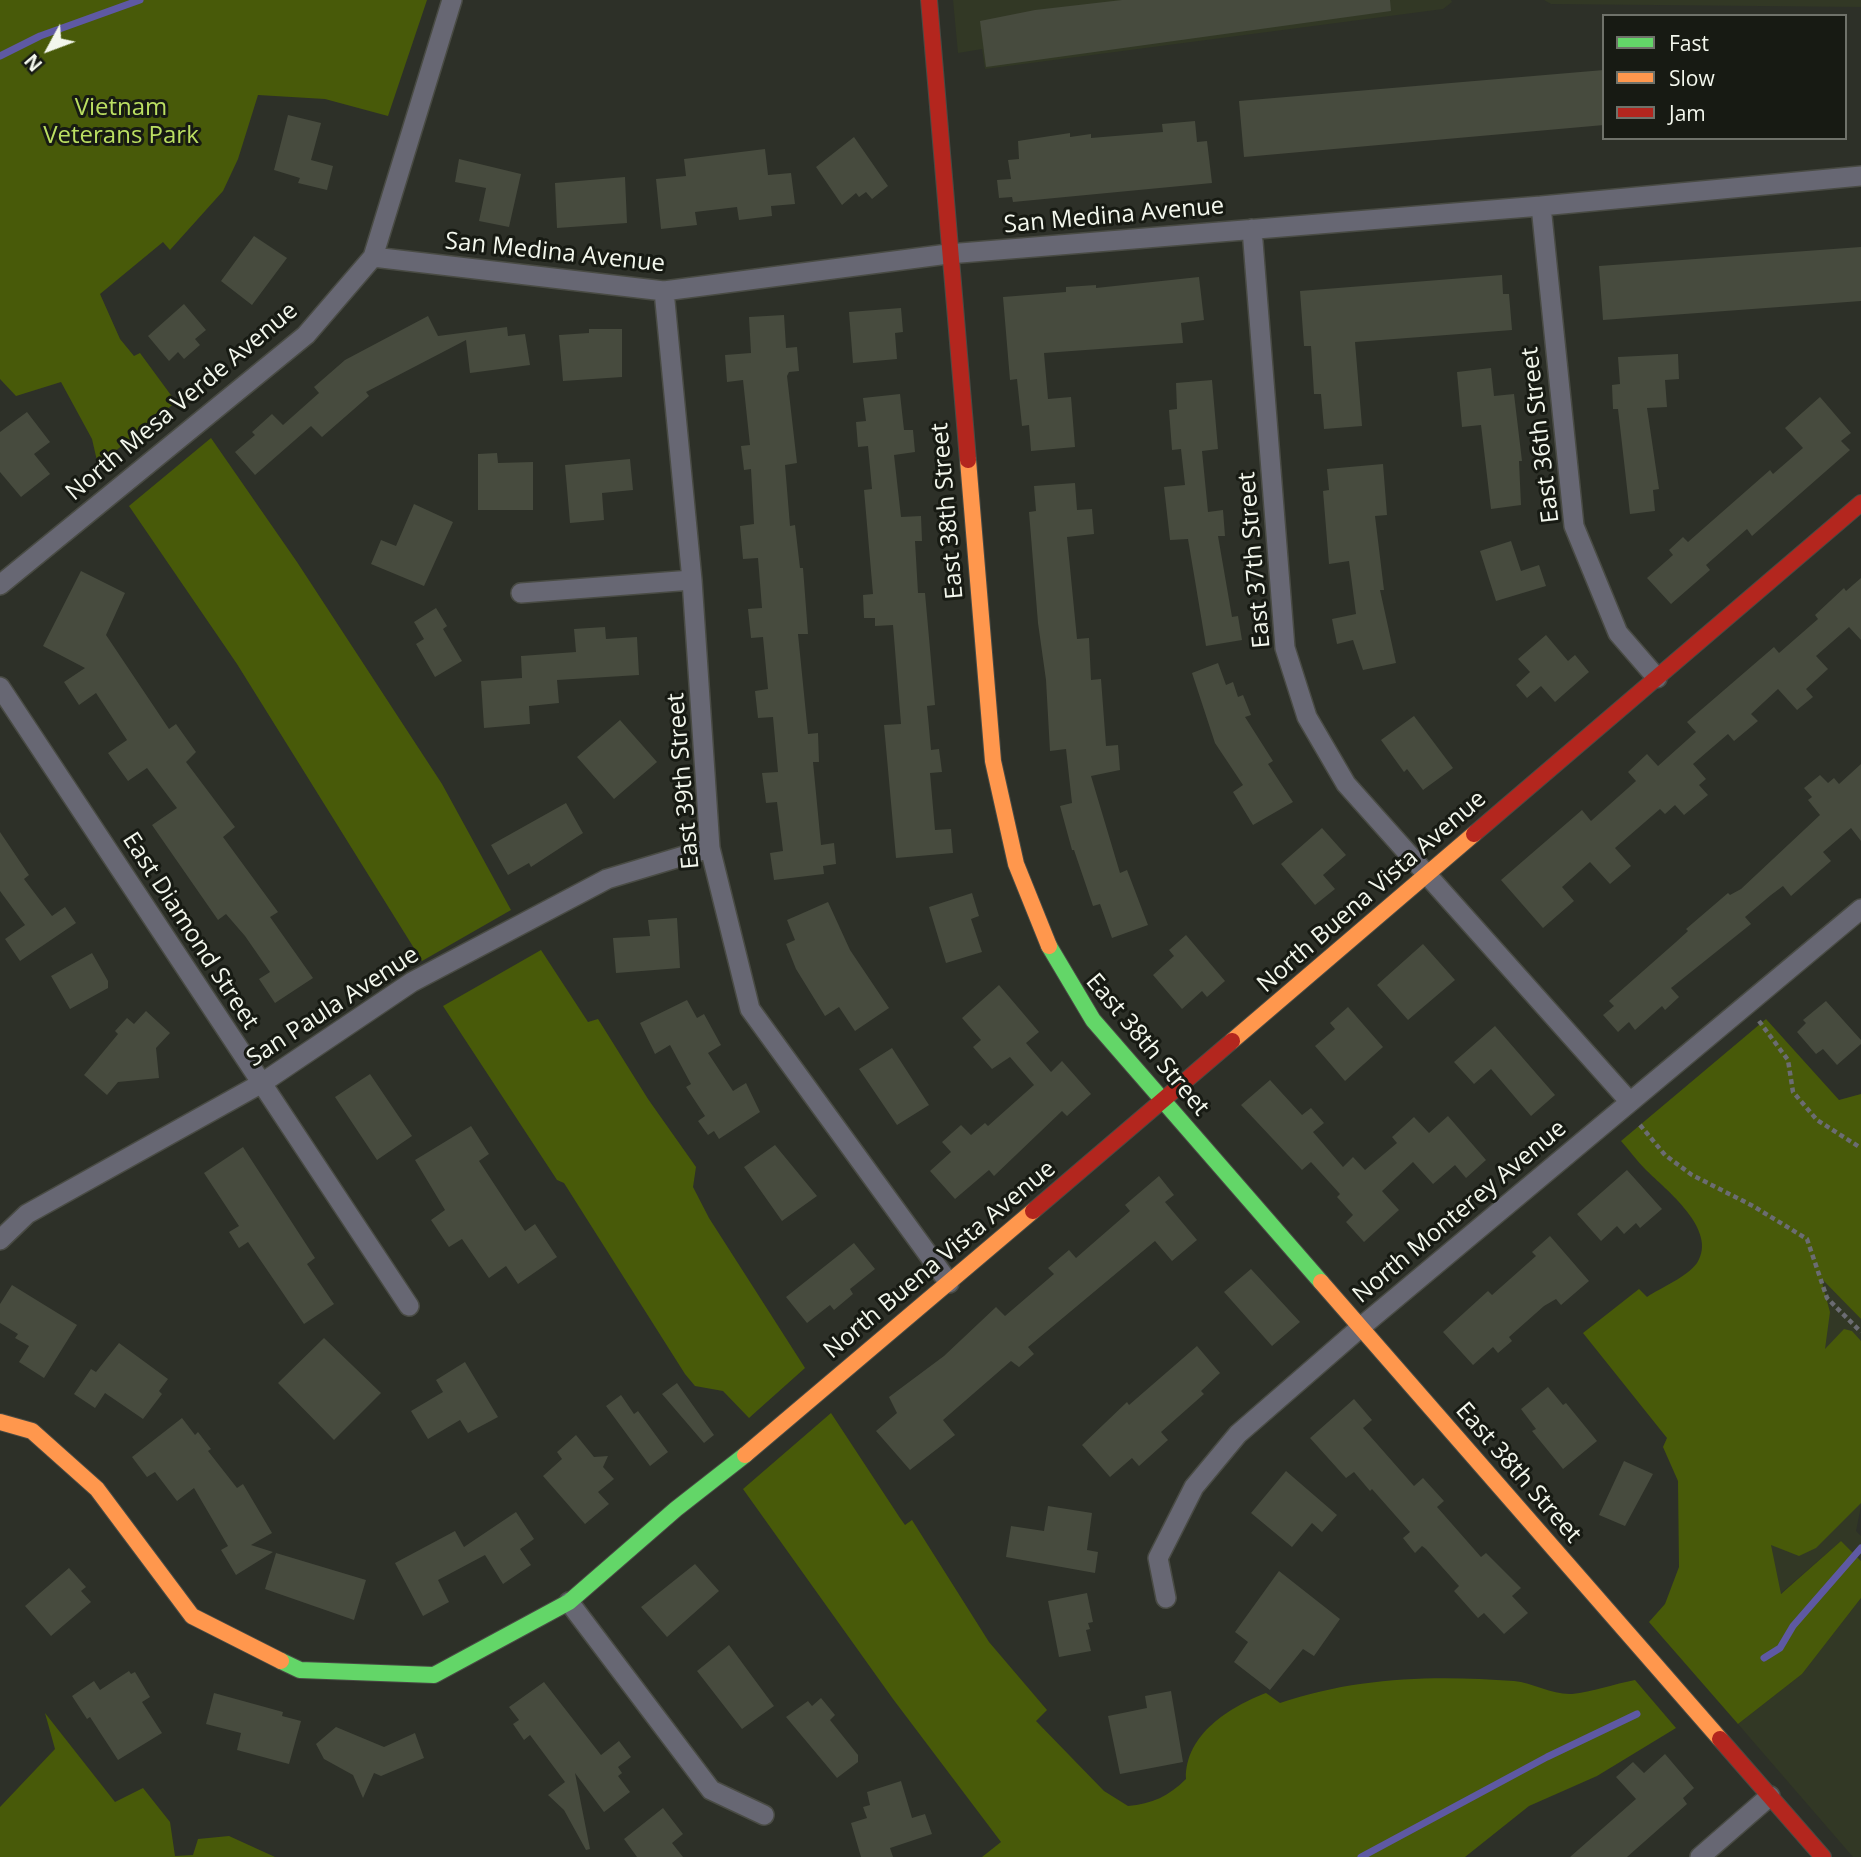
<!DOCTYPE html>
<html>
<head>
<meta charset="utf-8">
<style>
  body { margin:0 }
  #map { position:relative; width:1861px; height:1857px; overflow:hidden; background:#2d3028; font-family:"Open Sans",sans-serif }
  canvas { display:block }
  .legend { position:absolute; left:1602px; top:14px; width:245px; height:126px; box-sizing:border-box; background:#171a13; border:2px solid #6f726a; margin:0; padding:9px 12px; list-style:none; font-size:21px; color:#f3f7ed }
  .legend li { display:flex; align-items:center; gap:14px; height:35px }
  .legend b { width:35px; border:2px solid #6f726a }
  .north { position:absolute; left:14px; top:14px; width:70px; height:70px; -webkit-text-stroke:5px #171a13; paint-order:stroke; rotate:229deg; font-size:19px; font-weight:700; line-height:28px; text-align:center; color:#f3f7ed }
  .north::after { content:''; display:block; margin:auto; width:24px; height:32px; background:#f3f7ed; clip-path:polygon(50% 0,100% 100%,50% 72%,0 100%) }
</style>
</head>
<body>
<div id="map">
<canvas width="1861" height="1857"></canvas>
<ul class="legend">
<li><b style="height:9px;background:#63d668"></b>Fast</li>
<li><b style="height:9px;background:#ff974d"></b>Slow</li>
<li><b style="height:9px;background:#b3261e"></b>Jam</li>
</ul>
<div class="north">N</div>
</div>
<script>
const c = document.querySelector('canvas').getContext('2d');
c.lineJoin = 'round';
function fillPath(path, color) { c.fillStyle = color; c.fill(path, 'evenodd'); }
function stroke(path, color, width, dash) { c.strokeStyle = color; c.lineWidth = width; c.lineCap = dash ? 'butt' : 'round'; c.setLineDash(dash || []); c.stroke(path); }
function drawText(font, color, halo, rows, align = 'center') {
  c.font = font + ' "Open Sans",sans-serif'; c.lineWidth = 6; c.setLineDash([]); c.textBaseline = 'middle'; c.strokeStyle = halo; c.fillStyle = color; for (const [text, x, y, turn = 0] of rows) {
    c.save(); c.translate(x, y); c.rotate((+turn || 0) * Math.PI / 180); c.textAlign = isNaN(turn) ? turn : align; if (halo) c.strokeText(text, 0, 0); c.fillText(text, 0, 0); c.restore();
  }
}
const built = new Path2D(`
  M953,0H1451L1452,2L1443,9L985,69L982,49L958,53Z
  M1544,0H1861V7L1551,4Z
  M1821,1276L1861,1319V1506L1856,1531L1861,1536V1561L1841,1541L1780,1594L1770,1544L1780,1396L1796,1378L1830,1312Z
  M1861,1598V1857H1853L1738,1724L1802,1674Z`);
const green = new Path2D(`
  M0,0H427L388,116L325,99L258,95L238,159L223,191L170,250L163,242L100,294L120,339L134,356L140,353L176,402L98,465L92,439L61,382L16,396L0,379Z
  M211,438L297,562L442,784L511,910L422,961L237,664L129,506Z
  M541,950L588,1022L598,1019L648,1099L696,1167L693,1187L709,1218L805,1368L749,1418L723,1391L695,1386L685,1374L564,1183L557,1180L443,1006Z
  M1766,1019L1839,1100L1861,1094V1319L1821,1278L1830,1312L1825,1349L1844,1329L1852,1331L1861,1341V1503L1816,1548L1799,1556L1771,1545L1781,1594L1841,1541L1861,1561V1598L1802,1674L1738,1724L1649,1622L1665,1604L1679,1567L1678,1481L1663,1447L1667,1438L1583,1333L1639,1289L1647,1297C1662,1287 1687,1277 1697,1263C1719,1230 1665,1189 1646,1170C1637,1161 1629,1150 1621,1141Z
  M831,1413L900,1518L905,1525L912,1520L989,1642L1047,1710L1036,1721L1104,1791L1128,1806C1152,1804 1169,1796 1186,1779C1185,1734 1230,1707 1266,1693L1280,1703C1356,1677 1435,1675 1514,1681C1533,1683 1553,1695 1572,1694C1592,1692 1614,1684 1635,1680L1676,1728L1597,1776L1529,1806L1465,1857H982L1001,1842L893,1699L743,1489Z
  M45,1713L115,1802L143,1788L170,1822L175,1856L193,1855L198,1839L229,1836L275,1857H0V1807L55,1749Z`);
const stream = new Path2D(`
  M0,56L40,36L140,0
  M1764,1658L1780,1648L1793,1626L1861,1548
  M1361,1857L1547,1757L1637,1714`);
const building = new Path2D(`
  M1122,0H1390L1391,11L986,67L980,21L1035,10Z
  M1604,70V125L1244,157L1239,101Z
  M288,115L321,123L311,160L333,166L327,190L298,183L300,178L274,170Z
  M1195,121L1197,142L1207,141L1212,183L1013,202L1012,197L999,198L997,180L1011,179L1008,160L1019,159L1018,141L1070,133V137L1091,134V138L1163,132L1162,124Z
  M854,137L888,186L872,199L866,192L859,197L856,193L842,205L816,167Z
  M765,149L768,175L791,173L795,204L771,206L772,216L739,220L737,207L695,212L697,225L661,229L656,179L686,176L684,159Z
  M459,159L521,174L509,227L479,221L486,188L455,182Z
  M625,177L627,223L557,228L555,183Z
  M254,236L287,258L252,305L221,281Z
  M1861,247V301L1603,320L1599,266Z
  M1502,275L1503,294H1509L1512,330L1355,342L1362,426L1324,429L1321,394H1314L1311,346H1304L1300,291Z
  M1199,277L1204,320L1181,323L1183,343L1044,353L1048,399L1071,397L1075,447L1031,451L1029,425L1022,426L1017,379L1010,380L1003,297L1066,292V287L1096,285V288Z
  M184,304L206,330L195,339L200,345L184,359L178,352L169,361L148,336Z
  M901,308L903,332L895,333L897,359L853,363L849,312Z
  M784,315L786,348L797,347L799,371L789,372L787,376L797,463L785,465L790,526L795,525L800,568H803L808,634H798L808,734L818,733L819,762H813L821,845L834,843L836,864L823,866L824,874L774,880L770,853L783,851L777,802L766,803L762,773L778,772L773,717L758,718L755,691L768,689L763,637L751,638L748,609L762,608L758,558L743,559L740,526L754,524L751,469L744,470L741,446L750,445L743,380L727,382L725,355L751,353L749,317Z
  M428,316L438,336L507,327L508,336L525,334L530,365L470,373L466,340L366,392L369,396L322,437L311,426L255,475L235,452L255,435L252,432L272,414L283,425L319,393L314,387L345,360Z
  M589,329H622V377L563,381L559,335L589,333Z
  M1678,354L1679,379L1665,380L1667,407L1647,408L1659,489L1653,490L1655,511L1630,514L1618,409H1613L1612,385L1620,384L1618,357Z
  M1491,368L1494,396L1514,394L1522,461H1519L1521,505L1491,509L1481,425L1462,427L1457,372Z
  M1212,380L1218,449L1202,451L1208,512L1223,510L1225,536H1218L1232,617L1238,616L1242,640L1206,646L1188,539L1170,540L1164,487L1185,485L1181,449L1172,450L1169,410L1177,409L1176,383Z
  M900,394L904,430H913L915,452L894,455L901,517L921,516L922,541H915L918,593H925L935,705L927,706L931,750L939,749L942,772L930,773L935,830L951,829L953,853L896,858L884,725L901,724L893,625L875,626V618H864L863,595L873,594L864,490L872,489L868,446L858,447L856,422L866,421L863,398Z
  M1820,397L1851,433L1841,441L1850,450L1752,536L1747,529L1706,565L1710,570L1671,604L1647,578L1673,555L1669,550L1683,537L1688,542L1770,470L1773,474L1803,448L1785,428Z
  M27,412L50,442L34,454L50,474L21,497L0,472V432Z
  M497,453L498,463L533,462V510H478V454Z
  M630,459L633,490L602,493L604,520L570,523L565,465Z
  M1383,464L1387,515L1375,516L1384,590H1380L1396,663L1363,670L1353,640L1337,644L1332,619L1356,614L1349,561L1329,564L1323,491L1329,490L1327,469Z
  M1075,483L1077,510L1092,509L1094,534L1067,537L1077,639L1089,638L1091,680L1101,679L1106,746L1118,745L1120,770L1091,776L1120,873L1127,870L1148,925L1112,938L1100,904L1093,906L1074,850H1072L1060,806L1072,803L1066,749L1050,751L1046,680L1038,623L1029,512L1036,511L1034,486Z
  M414,504L453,522L424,586L371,564L381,540L396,546Z
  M1511,541L1521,571L1539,565L1546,586L1496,601L1480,551Z
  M81,571L125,593L106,635L169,729L176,724L196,752L186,762L235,827L223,837L278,912L270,917L313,978L275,1003L259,979L270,972L245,936L226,914L218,920L152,825L177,808L147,768L128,781L108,753L127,740L96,693L79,705L64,682L85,668L43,646Z
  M1861,578V640L1849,627L1816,656L1828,669L1806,689L1813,697L1797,710L1778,689L1751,714L1758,721L1734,741L1728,734L1693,764L1706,779L1699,785L1708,795L1684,815L1675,805L1665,814L1660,809L1615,848L1631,866L1610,884L1590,862L1562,887L1574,901L1543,928L1501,880L1582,810L1591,821L1636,781L1628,772L1647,754L1658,766L1696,732L1687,722L1774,647L1779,653L1818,619L1815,615L1844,588L1846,591Z
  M436,608L447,626L443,629L462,661L435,677L416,644L424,639L414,622Z
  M605,627L606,639L637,637L639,675L557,680L559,703L529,706L530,724L484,728L481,681L522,678L521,656L576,652L574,629Z
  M1546,635L1568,661L1575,655L1589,672L1555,702L1541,686L1527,698L1516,685L1530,672L1518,659Z
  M1218,663L1226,685L1233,682L1238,697L1243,695L1251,715L1245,717L1273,761L1268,764L1293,802L1253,825L1233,792L1243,785L1215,743L1192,673Z
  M1414,716L1453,768L1423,790L1407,769L1404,772L1381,740Z
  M620,720L657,762L614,799L577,757Z
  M1861,764V841L1851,828L1823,852L1831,861L1791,896L1783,886L1771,895L1745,917L1751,924L1671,988L1679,997L1665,1010L1662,1006L1635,1030L1629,1022L1618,1032L1603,1015L1614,1006L1609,1001L1676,942L1688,931L1686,929L1728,893L1730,895L1741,889L1820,815L1808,800L1812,797L1804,788L1820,775L1828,783L1834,778L1839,784Z
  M566,803L583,833L531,867L529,863L508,875L491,845Z
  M1322,828L1346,855L1323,875L1335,889L1315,905L1281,864Z
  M0,832L29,875L24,879L52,916L65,907L76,923L20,961L5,939L25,925L0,891Z
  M972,893L979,916L971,919L982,952L946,963L929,907Z
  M828,902L850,950L889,1008L855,1031L839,1007L825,1016L796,969L786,944L795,940L787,920Z
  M677,918L680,968L616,973L613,938L650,936L648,920Z
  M1186,935L1225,981L1207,997L1202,991L1182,1009L1153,975L1174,956L1169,950Z
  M1423,944L1455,980L1408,1020L1377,985Z
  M92,953L108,981V988L70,1009L51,976Z
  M999,985L1039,1032L1026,1043L1051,1072L1062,1061L1091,1094L1067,1116L1062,1111L994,1176L989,1170L955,1199L930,1171L951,1152L942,1142L961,1125L971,1135L985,1123L988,1126L1034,1085L1010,1057L992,1069L973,1047L981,1040L962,1018Z
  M687,1000L697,1018L704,1014L721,1045L708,1053L733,1091L746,1083L760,1112L719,1139L714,1131L708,1135L698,1121L705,1116L686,1087L691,1084L670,1045L655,1054L640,1023Z
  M1826,1001L1861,1040V1044L1837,1065L1823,1049L1816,1054L1797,1032L1806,1023L1803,1020Z
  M1348,1007L1383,1047L1345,1081L1315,1046L1335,1029L1330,1023Z
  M146,1011L170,1033L156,1048L159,1078L118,1082L107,1095L84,1075L118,1034L115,1031L127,1018L134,1024Z
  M1495,1026L1555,1095L1531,1116L1491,1069L1474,1084L1454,1062Z
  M892,1048L929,1105L897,1125L859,1069Z
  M370,1074L412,1136L377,1160L335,1097Z
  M1270,1080L1302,1115L1311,1108L1324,1123L1313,1132L1343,1167L1353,1157L1365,1170L1397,1143L1392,1137L1414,1117L1429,1133L1448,1116L1486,1160L1466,1178L1455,1165L1433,1184L1413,1162L1382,1191L1399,1210L1364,1242L1346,1222L1353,1215L1337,1197L1340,1194L1311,1162L1302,1170L1241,1105Z
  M471,1126L489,1154L479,1161L525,1231L535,1224L557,1257L518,1284L506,1266L489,1278L462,1239L449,1247L431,1220L445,1210L415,1160Z
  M775,1145L817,1196L782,1221L744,1167Z
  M243,1147L315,1258L307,1264L334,1304L304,1324L248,1242L239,1248L229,1232L239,1226L204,1173Z
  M1627,1170L1662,1209L1640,1228L1636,1223L1624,1234L1617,1226L1601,1241L1577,1214Z
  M1159,1176L1174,1195L1165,1202L1197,1240L1172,1261L1155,1241L1028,1347L1034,1354L1019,1367L1011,1361L943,1420L955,1435L910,1470L876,1431L897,1413L889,1397L944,1356L996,1307L1005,1316L1054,1274L1048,1268L1069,1250L1076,1258L1130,1211L1125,1205Z
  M1550,1236L1589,1281L1561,1305L1556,1299L1544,1306L1509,1337L1512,1341L1498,1353L1493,1347L1473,1365L1443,1332L1488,1291L1492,1295L1536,1256L1532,1252Z
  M854,1243L875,1269L850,1289L853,1294L834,1310L830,1305L807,1323L786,1297Z
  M1251,1269L1300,1322L1272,1346L1224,1292Z
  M12,1285L77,1325L44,1378L19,1362L29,1346L15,1338L18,1334L0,1323V1304Z
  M324,1338L381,1393L334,1440L278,1383Z
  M119,1343L168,1379L159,1391L162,1394L143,1419L105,1393L95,1408L74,1394L91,1369L96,1372Z
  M1197,1346L1220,1373L1201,1391L1204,1394L1161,1432L1168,1440L1139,1466L1132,1458L1110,1477L1082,1445L1127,1402L1129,1405Z
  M465,1362L498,1417L468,1433L460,1420L428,1439L411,1411L443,1392L436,1380Z
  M677,1383L714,1435L704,1443L662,1394Z
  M1548,1387L1563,1405L1566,1403L1597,1441L1563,1469L1532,1431L1536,1429L1521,1409Z
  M621,1395L634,1414L638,1411L668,1452L650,1466L606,1406Z
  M1354,1399L1372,1420L1363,1428L1414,1486L1423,1478L1444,1501L1437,1507L1481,1557L1486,1553L1521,1588L1512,1596L1528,1613L1504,1634L1484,1613L1478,1618L1454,1591L1459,1586L1426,1549L1422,1546L1415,1553L1403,1538L1410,1532L1372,1489L1370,1491L1354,1472L1346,1478L1310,1438Z
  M182,1418L195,1435L198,1432L211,1449L208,1451L237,1488L243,1484L272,1533L251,1545L273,1552L236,1575L221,1550L228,1546L194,1488L177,1501L155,1472L147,1477L132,1457Z
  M576,1435L594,1457L608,1456L603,1467L614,1479L598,1492L609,1504L585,1524L543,1476L562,1459L557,1452Z
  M1624,1461L1653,1474L1625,1526L1599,1515Z
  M1286,1471L1337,1515L1322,1532L1312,1523L1292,1547L1251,1513Z
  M1048,1506L1092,1513L1087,1550L1098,1552L1095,1573L1006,1557L1011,1526L1044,1531Z
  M516,1512L534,1539L520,1549L531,1565L503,1584L485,1555L438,1580L449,1602L423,1616L395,1563L455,1531L464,1547Z
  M276,1553L366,1580L354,1620L265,1589Z
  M695,1564L719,1591L667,1637L641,1607Z
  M69,1568L86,1587L81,1591L91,1602L51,1636L25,1606Z
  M1279,1571L1340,1619L1314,1656L1303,1649L1270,1690L1234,1662L1248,1642L1235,1632Z
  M1087,1593L1093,1622L1088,1623L1090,1629L1086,1630L1091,1651L1059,1657L1048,1601Z
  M729,1645L774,1706L742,1729L697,1671Z
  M129,1671L131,1674L135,1672L150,1697L142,1702L162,1733L118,1760L90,1717L87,1719L72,1696L94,1681L100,1690Z
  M544,1682L601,1755L619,1741L631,1757L618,1767L622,1773L618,1776L630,1792L604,1812L575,1773L590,1849L586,1850L564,1810L548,1795L565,1782L530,1735L524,1740L513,1724L519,1720L509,1707Z
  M1171,1691L1183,1762L1120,1774L1108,1716L1147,1708L1145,1696Z
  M214,1693L283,1712L282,1716L301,1721L289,1764L237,1750L241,1733L206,1724Z
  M821,1698L835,1715L830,1720L858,1755V1762L837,1778L786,1717L808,1701L812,1706Z
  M336,1727L384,1747L415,1733L424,1758L381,1776L374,1773L363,1798L353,1775L324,1759L316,1744Z
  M1665,1754L1694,1788L1683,1798L1687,1804L1627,1857H1570L1636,1799L1616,1777L1633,1762L1644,1773Z
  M901,1781L912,1818L925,1814L932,1834L890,1848L893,1857H861L851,1823L867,1818L863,1807L870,1805L867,1792Z
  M663,1808L683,1834L672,1843L683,1857H637L624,1839Z`);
const path = new Path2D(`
  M1759,1021L1788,1060L1793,1092L1817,1120L1861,1148
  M1640,1125L1665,1155L1692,1175L1753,1206L1807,1239L1827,1298L1861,1332`);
const street = new Path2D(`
  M1541,206L1574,526L1618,633L1657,678
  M1252,229L1285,648L1307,717L1346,784L1630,1102
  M373,257L664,291L948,254L1541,206L1861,176
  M664,291L692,580L710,848L750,1009L949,1283
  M0,585L306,335L373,257L452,0
  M521,593L692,580
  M0,687L409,1306
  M0,1240L27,1214L262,1083L412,982L607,879L710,848
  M1166,1598L1158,1558L1194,1487L1238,1434L1361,1327L1861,909
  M569,1602L711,1790L764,1815
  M1700,1857L1770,1796`);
const fast = new Path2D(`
  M1049,946L1093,1020L1321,1282
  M281,1661L300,1670L434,1675L569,1602L676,1509L745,1455`);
const slow = new Path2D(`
  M968,460L993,761L1016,864L1049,946
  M1232,1041L1474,834
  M1321,1282L1720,1739
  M0,1422L32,1431L97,1489L192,1616L281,1661
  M745,1455L1033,1211`);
const jam = new Path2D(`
  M929,0L968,460
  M1474,834L1861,503
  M1033,1211L1232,1041
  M1720,1739L1823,1857`);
const parkNames = [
  ["Vietnam",121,108],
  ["Veterans Park",121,136]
];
const streetNames = [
  ["San Medina Avenue",1114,216,-5],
  ["San Medina Avenue",555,253,6],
  ["North Mesa Verde Avenue",182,402,-40],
  ["East 36th Street",1541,435,-97],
  ["East 38th Street",948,511,-95],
  ["East 37th Street",1255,560,-95],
  ["East 39th Street",684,781,-95],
  ["North Buena Vista Avenue",1372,892,-41],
  ["East Diamond Street",190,931,57],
  ["San Paula Avenue",333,1007,-33],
  ["East 38th Street",1147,1045,50],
  ["North Monterey Avenue",1460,1212,-40],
  ["North Buena Vista Avenue",940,1260,-40],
  ["East 38th Street",1518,1473,49]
];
fillPath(built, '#323825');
fillPath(green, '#485a09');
stroke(stream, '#5e59a3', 7);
fillPath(building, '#474b3e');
stroke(street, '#494b44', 22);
stroke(fast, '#494b44', 18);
stroke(slow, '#494b44', 18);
stroke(jam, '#494b44', 18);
stroke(path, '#6b6c72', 4.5, [5, 3.5]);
stroke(street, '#676773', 19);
stroke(fast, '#63d668', 16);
stroke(slow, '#ff974d', 16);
stroke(jam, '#b3261e', 16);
drawText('24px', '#bbdf62', '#171a13', parkNames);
drawText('24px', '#f3f7ed', '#171a13', streetNames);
</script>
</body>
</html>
